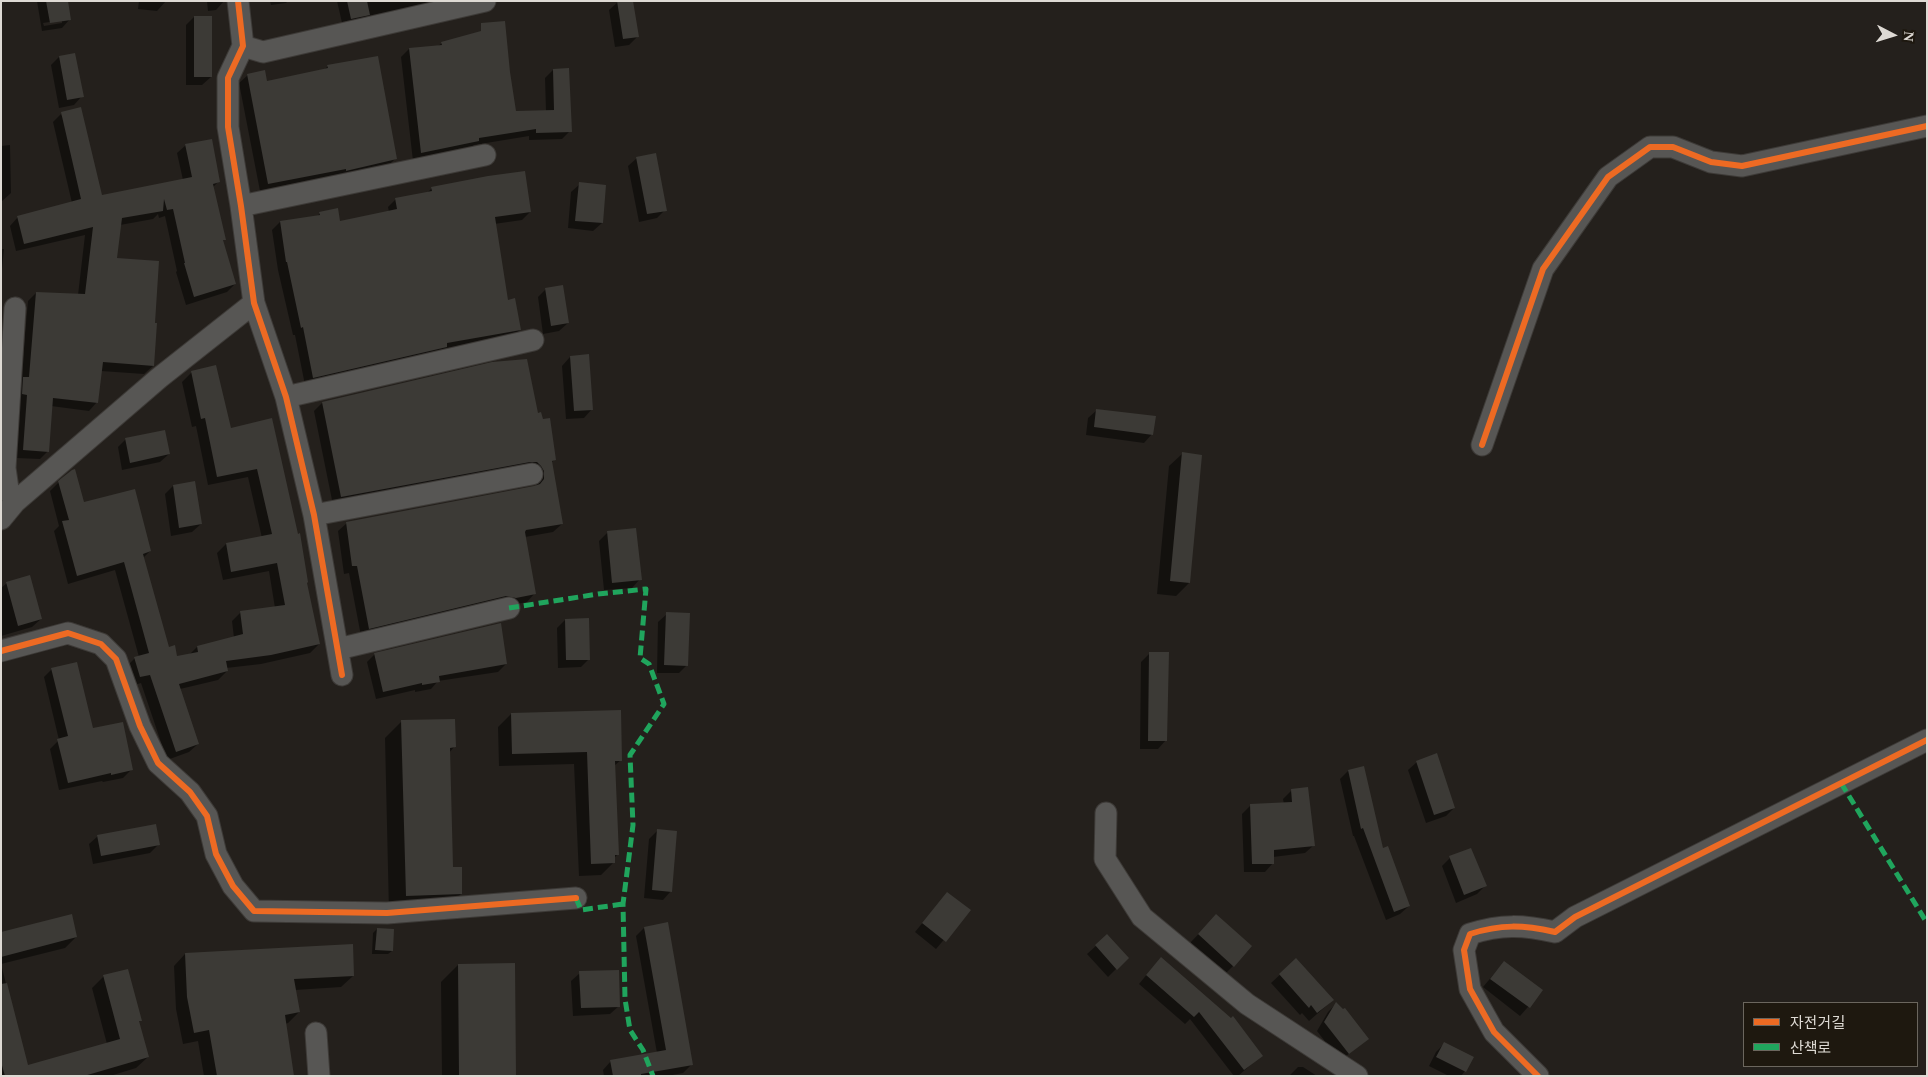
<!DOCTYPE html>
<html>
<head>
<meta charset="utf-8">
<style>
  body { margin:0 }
  #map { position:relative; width:1928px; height:1077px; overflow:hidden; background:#24201c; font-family:"Times New Roman","Noto Sans KR",serif }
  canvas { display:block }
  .frame { position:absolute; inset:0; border:2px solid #dedad4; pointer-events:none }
  .legend { position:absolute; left:1743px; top:1002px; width:175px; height:65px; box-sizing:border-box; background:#1e180f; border:1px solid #6b665e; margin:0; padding:6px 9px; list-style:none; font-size:15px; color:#dedad4 }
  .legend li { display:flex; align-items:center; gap:10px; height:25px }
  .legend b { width:25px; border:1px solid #6b665e }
  .north { position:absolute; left:1868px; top:10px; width:50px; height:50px; -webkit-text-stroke:4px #1e180f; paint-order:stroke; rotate:95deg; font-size:14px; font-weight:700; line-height:20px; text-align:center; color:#dedad4 }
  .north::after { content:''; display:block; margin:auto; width:18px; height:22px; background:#dedad4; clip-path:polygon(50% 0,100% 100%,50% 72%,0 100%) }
</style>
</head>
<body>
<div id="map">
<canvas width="1928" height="1077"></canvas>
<div class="frame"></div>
<ul class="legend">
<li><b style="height:6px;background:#ed6a23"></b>자전거길</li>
<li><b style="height:6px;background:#20a55d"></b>산책로</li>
</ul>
<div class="north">N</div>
</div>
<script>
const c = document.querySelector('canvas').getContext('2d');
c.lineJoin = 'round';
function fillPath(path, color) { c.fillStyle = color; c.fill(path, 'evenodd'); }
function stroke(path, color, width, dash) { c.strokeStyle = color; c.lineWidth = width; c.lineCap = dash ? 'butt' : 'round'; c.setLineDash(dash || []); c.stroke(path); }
const shadow = new Path2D(`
  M37,1H67L70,19L62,28L42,31ZM62,20V23L44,26L43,23Z
  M139,1H166L157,11L138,9Z
  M207,1H224L216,10L208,11Z
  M270,1H288L286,3L271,5Z
  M337,1H444L343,27Z
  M618,2L638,36L629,45L615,47L609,10Z
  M194,17L211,77L202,85H186V25Z
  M442,43L515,112L546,111L545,78L553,70L570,131L562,139L529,140V136L474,145L470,149L413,161L401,57L409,49L438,46Z
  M59,57L82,96L74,105L59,108L51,65Z
  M328,66L395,159L387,167L260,191L239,83L248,75L266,83L323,71Z
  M61,114L101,196L183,180L177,153L186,145L218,182L213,187L224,239L222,242L235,284L227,292L186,305L176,272L177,271L165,216L159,218L158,214L153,219L120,225L115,259L153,366L144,374L101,371L97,402L89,411L51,406L48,451L40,459L16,458V376L22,369L28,301L36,293L78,295L85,235L16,251L10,226L18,217L72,203L53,122Z
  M10,145L11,193L1,202V146Z
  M637,158L665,210L657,218L639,222L628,166Z
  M580,184L602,223L593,231L568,228L571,192Z
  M432,188L530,212L522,220L494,224L507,301L520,330L512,338L443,350L438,355L305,385L295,335H293L278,270L272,230L280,222L317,217L320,213L340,222L389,212L388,207L396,199L427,193Z
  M1,249H4L1,279Z
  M546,289L568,323L559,331L543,334L538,297Z
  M570,357L592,409L584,418L566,419L562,366Z
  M215,367L230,430L272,420L319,644L310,653L261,664L226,668L227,671L218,680L180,689L198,744L189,752L167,760L141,683L131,686L126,667L135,658L139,657L115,570L68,584L54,531L59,526L50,491L59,482L84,504L150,551L143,558L168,649L176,658L189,655L197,647L234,638L232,621L241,612L275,608L269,571L223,580L217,553L226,544L262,538L248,477L208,485L196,426L192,427L182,382L191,373Z
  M322,403L537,414L554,460L551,463L562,524L553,532L525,537L535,593L527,602L361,636L349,573L344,574L338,531L347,523L536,487V480L333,505L314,411Z
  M1097,410L1152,434L1144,443L1086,435L1088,418Z
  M126,439L169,454L160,462L122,470L118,447Z
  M1182,454L1189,583L1176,596L1157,594L1169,466Z
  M173,486L201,524L192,532L171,536L165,494Z
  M608,532L640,579L632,588L604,590L599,541Z
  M7,583L41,619L32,627L1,636V588Z
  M667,614L687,665L679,673H657L658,622Z
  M565,620L589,659L581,667L558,668L557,628Z
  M1150,653L1166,740L1158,749H1140L1141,662Z
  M375,654L506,664L498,672L438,681L431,689L415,692V690L376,699L367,662Z
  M52,669L92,730L131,770L123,778L103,782L102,781L59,790L50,749L59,740L44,677Z
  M511,714L621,760L614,766L618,854L613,859L614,862L601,875L579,876L574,764L499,766L498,727Z
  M402,721L454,747L449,753L451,868L461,894L444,911L389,913L385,738Z
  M1417,762L1454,808L1446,816L1426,823L1408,770Z
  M1363,767L1382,849L1409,906L1400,914L1386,920L1354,836H1353L1340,779L1348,771Z
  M1291,791L1314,845L1305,853L1273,857V863L1265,872H1244L1242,814L1250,806L1284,804L1283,799Z
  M658,830L671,891L663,900L644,898L649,839Z
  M98,836L158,845L150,853L93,864L89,844Z
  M1450,858L1485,886L1477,894L1456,903L1442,866Z
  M947,893L969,910L936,949L915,932Z
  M1208,924L1233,966L1225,974L1190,943Z
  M644,928L692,1064L683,1073L667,1076H604L603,1070L611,1061L657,1053L636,936Z
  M377,929L392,951L388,954H372L373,933Z
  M1,933L76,937L65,948L1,964Z
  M1107,936L1127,958L1108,977L1087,954Z
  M185,954L353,976L341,987L295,990L299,1012L288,1023L285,1024L293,1076H204L198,1041L183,1044L176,1009L174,966Z
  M1296,960L1333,1000L1309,1021L1302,1013L1300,1015L1271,983Z
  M1504,962L1542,991L1520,1016L1483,987Z
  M1,964L27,1066L107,1044L92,988L104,976L140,1020L138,1023L148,1057L136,1068L110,1076H1Z
  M458,965L515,1076H442L441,982Z
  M1153,967L1261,1056L1238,1076H1234L1190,1019L1185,1024L1139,984Z
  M580,973L619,1006L610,1014L573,1016L571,981Z
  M1336,1004L1367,1039L1340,1061L1317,1031L1328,1012Z
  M1444,1044L1465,1071L1461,1076H1449L1429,1066L1436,1052Z
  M1298,1067H1303L1317,1076H1289Z`);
const building = new Path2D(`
  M46,1H68L71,20L50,23Z
  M347,1H367L370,15L351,19Z
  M617,1H633L639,37L623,39Z
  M194,16H212V77H194Z
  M505,21L510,72L516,111L554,110L553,69L569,68L572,132L536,133V129L479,138V141L421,153L409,48L442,45L441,42L481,31V23Z
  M75,53L84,97L67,100L59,56Z
  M378,56L397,159L350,170L346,171V169L268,184L247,74L265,70L267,81L328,68L327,65Z
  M81,107L102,195L192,177L185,144L212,139L220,182L213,184L226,240H223L236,284L194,297L184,263H185L173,209L167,210L164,199L163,211L122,218L117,258L159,261L155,323H157L154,366L103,362L98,403L53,398L49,452L23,450L27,395L22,394L23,377H29L36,292L85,294L93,227L24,244L17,216L81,199L61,112Z
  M656,153L667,211L647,214L636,157Z
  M525,171L531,212L495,217L508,300L515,298L521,330L447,343V347L313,378L303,327L301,328L287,262H286L280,221L320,215L319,212L338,208L340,221L397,209L395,198L432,191L431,187L488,176Z
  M579,182L606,185L603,223L575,221Z
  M563,285L569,323L551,326L545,288Z
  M589,354L593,410L574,411L570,356Z
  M527,359L538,413L541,412L543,419L550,418L556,460L552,461L563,524L526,530L525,532L536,594L516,598L506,596L369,629L357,566H352L346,522L534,486L540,484L544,479V471L541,466L537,462H530L341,497L322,402L492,362Z
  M216,365L231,428L272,418L298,534L300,533L308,582L307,583L320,644L271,655L226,661L228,671L179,684L199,744L176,752L150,675L140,677L134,657L149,653L124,562L77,576L62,521L69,520L58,481L72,470L75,469L84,502L135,489L151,551L143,554L169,647L175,645L177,656L198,652L197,646L243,634L240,611L285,605L277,563L231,572L226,543L272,534L257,469L217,477L205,418L201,419L191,371Z
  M1096,409L1156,416L1153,435L1094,427Z
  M165,430L170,454L130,463L125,438Z
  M1182,452L1202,455L1190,583L1170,581Z
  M195,481L202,524L179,528L173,485Z
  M636,528L642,580L612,583L607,531Z
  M30,575L42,619L18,626L6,582Z
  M666,612L690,613L688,666L664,665Z
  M589,618L590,660H566L565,619Z
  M501,623L507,664L439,676L440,682L422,685V683L383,692L374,653Z
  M1149,652H1169L1167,741H1148Z
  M77,662L93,728L123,722L133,770L111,775V773L68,783L57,739L68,736L51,668Z
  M621,710L622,761H615L619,855H615V863L591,864L587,752L512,754L511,713Z
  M455,719L456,747L450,748L453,867H462V894L406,896L401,720Z
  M1437,753L1455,808L1434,815L1416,761Z
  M1364,766L1383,848L1388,846L1410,906L1394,912L1363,828L1361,829L1348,770Z
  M1308,787L1315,846L1274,850V864H1252L1250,804L1292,802L1291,789Z
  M156,824L160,845L101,856L97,835Z
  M657,829L677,831L672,892L652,890Z
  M1471,848L1487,886L1464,895L1449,856Z
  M947,892L971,910L946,942L922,923Z
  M72,914L77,937L1,957V932Z
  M1216,914L1252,946L1234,967L1198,934Z
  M668,922L693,1065L641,1074V1076H613L610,1060L666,1050L644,927Z
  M377,928L394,929L393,951L375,950Z
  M1107,934L1129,958L1117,970L1095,945Z
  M353,944L354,976L294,979L300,1012L285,1015L294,1076H217L209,1030L194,1033L187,997L185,953Z
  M1161,957L1231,1018L1233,1016L1263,1056L1244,1070L1199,1012L1194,1017L1146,975Z
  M1296,958L1334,1000L1317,1013L1311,1005L1309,1008L1279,974Z
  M1504,961L1543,990L1530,1008L1490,979Z
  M515,963L516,1076H459L458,964Z
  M128,969L142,1021H139L149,1057L84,1076H5L1,1062V984L7,983L28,1065L120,1039L103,975Z
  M619,970L620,1007L581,1008L579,971Z
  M1336,1002L1343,1009L1345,1008L1369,1039L1349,1054L1324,1022Z
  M1444,1042L1474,1057L1466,1072L1436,1057Z`);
const minor = new Path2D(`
  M238,1L243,46L228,78V127L241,206L254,303L286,397L314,515L342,675
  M243,46L263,52L485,1
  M241,206L485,155
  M286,397L533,340
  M1482,445L1543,269L1608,177L1650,147H1673L1711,162L1742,166L1927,126
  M15,502L8,489L5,468L15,308
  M314,515L532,474
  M1,519L15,502L159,378L254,303
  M338,649L509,608
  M1,651L68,633L101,644L116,659L140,726L158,763L190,792L207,816L216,854L233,886L254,911L387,913L576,898
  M1106,813L1105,859L1142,917L1247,1004L1357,1076
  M316,1033L319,1076
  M1538,1076L1494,1032L1470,989L1464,950L1470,934C1501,924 1523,925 1555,932L1575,917L1927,740`);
const quiet = new Path2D(`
  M509,608L598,594L646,589L640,658L649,664L664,704L630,755L633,825L623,904L625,999L630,1030L643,1050L653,1076
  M1841,783L1927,923
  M576,898L581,910L623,904`);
const cycleway = new Path2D(`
  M238,1L243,46L228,78V127L241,206L254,303L286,397L314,515L342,675
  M1482,445L1543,269L1608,177L1650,147H1673L1711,162L1742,166L1927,126
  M1,651L68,633L101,644L116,659L140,726L158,763L190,792L207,816L216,854L233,886L254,911L387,913L576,898
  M1538,1076L1494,1032L1470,989L1464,950L1470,934C1501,924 1523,925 1555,932L1575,917L1927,740`);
fillPath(shadow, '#0007');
fillPath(building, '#3c3a36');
stroke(minor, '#3d3a37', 23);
stroke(minor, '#575654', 21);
stroke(quiet, '#20a55d', 5, [10, 5]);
stroke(cycleway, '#ed6a23', 6);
</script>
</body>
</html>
